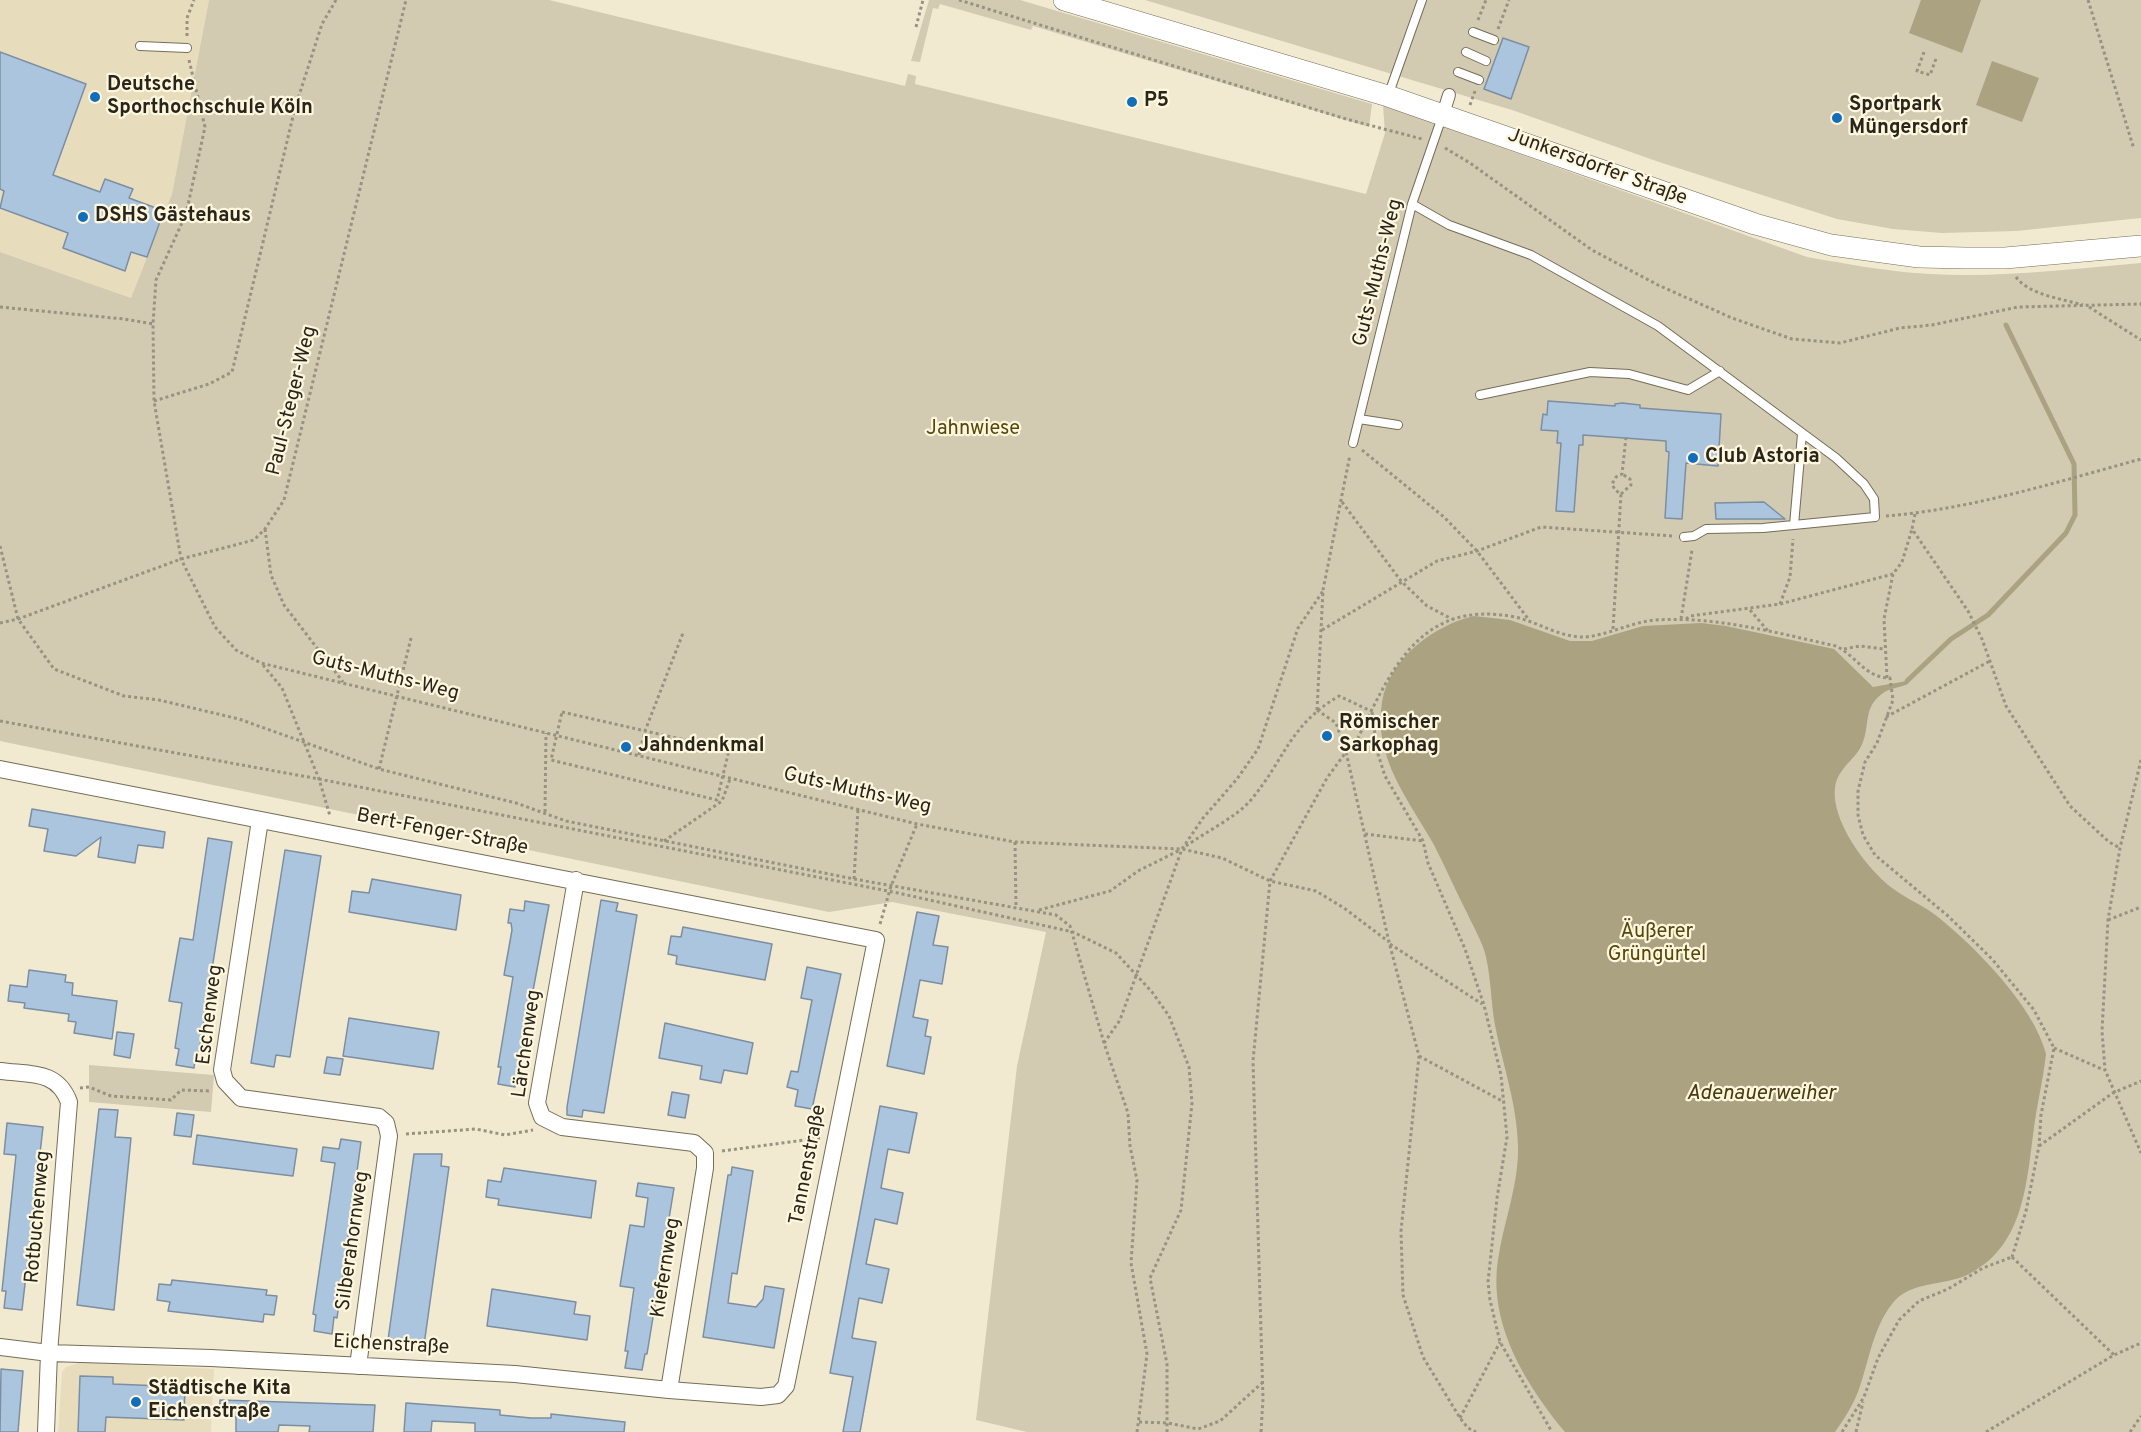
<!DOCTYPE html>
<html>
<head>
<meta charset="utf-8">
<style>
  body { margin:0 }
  canvas { display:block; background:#f1ead0 }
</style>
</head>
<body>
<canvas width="2141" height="1432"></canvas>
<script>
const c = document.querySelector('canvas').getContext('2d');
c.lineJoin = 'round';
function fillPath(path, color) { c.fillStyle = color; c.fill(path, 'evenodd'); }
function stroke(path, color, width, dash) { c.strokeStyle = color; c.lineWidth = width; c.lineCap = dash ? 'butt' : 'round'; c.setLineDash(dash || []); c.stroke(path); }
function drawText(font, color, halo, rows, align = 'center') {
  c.font = font + ' Overpass,sans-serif'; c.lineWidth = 4.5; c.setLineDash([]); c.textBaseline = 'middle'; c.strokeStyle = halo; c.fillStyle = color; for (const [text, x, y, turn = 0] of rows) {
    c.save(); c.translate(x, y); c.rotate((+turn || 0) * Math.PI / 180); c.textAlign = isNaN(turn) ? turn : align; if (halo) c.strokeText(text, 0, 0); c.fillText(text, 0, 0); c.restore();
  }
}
const built = new Path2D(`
  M0,0H209L172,194L131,298L0,252Z
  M82,1362L214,1369L211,1432H58L62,1372L66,1367Z`);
const green = new Path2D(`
  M209,0H549L905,86L908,74L916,76L915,84L1366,194L1385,133L1383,105L1807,257C1848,264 1889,272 1930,274C2000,278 2071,269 2141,263V1432H1027L976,1420L1017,1066L1046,932L892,902L829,912L0,741V252L131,298L172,194Z
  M929,0H1020L1372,104L1369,127L1033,26L1031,30L940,4L938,9L933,8L920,62L911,61Z
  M1145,0H2141V218L2016,231L1942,233L1893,229L1837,219L1659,162L1512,110Z
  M89,1065L214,1075L211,1112L89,1102Z`);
const water = new Path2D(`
  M1921,0H1981L1962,53L1909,33Z
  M1992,61L2039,78L2022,122L1976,105Z
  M1474,616L1510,620L1570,641H1592L1643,626L1701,623L1726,626L1834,649L1873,687L1907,681L1908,684C1901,687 1893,688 1886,691C1859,708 1873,728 1859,750C1850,763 1837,771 1835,788C1831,822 1869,872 1895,890C1907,899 1922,905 1934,914C1972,943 2035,1007 2046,1054C2043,1081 2036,1108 2033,1135C2026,1189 2022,1248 1967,1275C1943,1286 1909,1281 1892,1304C1873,1328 1869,1361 1859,1389C1854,1404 1844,1419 1835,1432H1565C1524,1382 1486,1321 1499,1254C1505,1219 1519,1182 1518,1146C1517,1104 1503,1066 1495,1025C1491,1003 1491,979 1486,957C1483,943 1474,928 1468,915C1456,892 1446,868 1434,845C1409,800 1373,758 1382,702C1389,659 1434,625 1474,616Z`);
const stream = new Path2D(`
  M1907,681L1951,639L1988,615L2066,533L2075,515L2074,464L2006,325`);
const building = new Path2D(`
  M1503,38L1529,47L1511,99L1484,89Z
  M0,52L86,84L53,175L100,192L105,179L133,189L129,198L164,211L147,257L131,252L125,271L63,248L68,233L0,208L4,191L0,189Z
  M1548,401L1615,406V404L1622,403L1640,405V408L1721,414L1718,466L1686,463L1682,519L1665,518L1669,452L1666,451V441L1583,435V445H1579L1574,512L1556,511L1561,443H1557L1558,431L1541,430L1543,414L1547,415Z
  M1764,502L1785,519H1716L1715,503Z
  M32,809L165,832L163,848L138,845L135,863L98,857L101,837L76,856L44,851L48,829L29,826Z
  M208,838L232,842L199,1052H196L194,1068L176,1065L179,1049L175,1048L182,1003L169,1001L180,938L193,940Z
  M285,850L321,856L290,1057L276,1055L274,1067L251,1063Z
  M372,879L461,895L456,930L349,912L352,891L369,893Z
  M601,900L618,903L616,911L637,915L604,1113L583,1110L582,1117L567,1115V1107Z
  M525,901L549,905L515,1087L498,1084L501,1067H498L513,977L504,975L512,930L511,923H508L510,909L524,911Z
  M917,912L939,916L933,945L948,947L942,984L920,980L913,1017L928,1020L925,1036L931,1037L924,1074L887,1066Z
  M683,927L772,944L765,980L676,964L677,956L668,954L671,936L681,937Z
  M807,967L841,974L812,1109L795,1106L798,1090L787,1087L791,1071L798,1072L812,1000L801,998Z
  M29,970L66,975L65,982L73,983L72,995L117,1001L112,1039L74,1033L76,1022L68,1021L69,1014L24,1008L25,1003L8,1001L10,985L27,987Z
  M349,1018L439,1032L433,1069L343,1056Z
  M665,1023L753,1043L747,1074L724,1070L721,1083L700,1079L702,1066L659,1058Z
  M117,1032L134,1034L130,1058L114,1055Z
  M327,1057L343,1059L340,1075L324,1073Z
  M672,1092L689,1095L685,1118L668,1115Z
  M880,1106L917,1113L909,1153L888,1149L881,1188L903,1193L897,1224L875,1219L866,1264L889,1269L882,1303L859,1298L852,1338L876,1342L860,1432H843L853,1377L830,1373Z
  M99,1109L118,1110L115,1137L131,1138L114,1310L77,1305Z
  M177,1113L194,1115L191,1137L174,1135Z
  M7,1123L43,1127L22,1310L4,1308L6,1291H2L16,1155L4,1154Z
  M197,1135L297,1149L293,1176L193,1164Z
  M341,1139L361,1142L337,1318L334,1317L332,1334L314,1331L316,1315L313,1314L335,1163L321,1161L323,1147L339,1149Z
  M414,1154H442L441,1166L449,1167L424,1345L388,1340Z
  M732,1167L753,1171L737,1274L732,1273L728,1303L756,1307L763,1299L765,1286L784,1289L774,1348L703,1337L728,1175H731Z
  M504,1168L596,1181L591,1218L498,1205L499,1199L486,1197L488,1180L501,1182Z
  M638,1183L674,1188L647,1354H645L642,1370L625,1368L628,1351H625L634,1288L620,1286L630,1225L644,1227L648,1198L636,1196Z
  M172,1280L267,1290L266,1295L277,1296L274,1315L264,1314L263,1322L168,1311L170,1302L157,1300L159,1284L171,1285Z
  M492,1289L576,1302L574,1314L590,1316L587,1340L487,1326Z
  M1,1369L23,1371L18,1432H0Z
  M80,1376L113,1377V1384L185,1387L184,1420L106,1417L105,1432H78Z
  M220,1400L375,1405L373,1432H309L310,1426L279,1425L278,1432H236V1417L219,1416Z
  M406,1403L500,1410V1415L531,1418H551V1414L625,1422L624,1432H475V1423L432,1421L431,1432H404Z`);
const path = new Path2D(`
  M959,0L1346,119L1422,139
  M2088,0L2134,149
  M1478,20L1486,0
  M916,27L923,0
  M1498,29L1509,0
  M187,36V18L194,0
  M1924,52L1917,71L1930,75L1937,56
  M189,60L205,127L186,214L156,280L153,324L154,401L181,559L215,627L236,650L261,663L917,824L1015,842L1182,849L1222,858L1270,881L1316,891L1344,908L1389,942
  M1470,105L1475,91
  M1445,148L1470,163L1592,250L1658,285L1732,318L1792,339L1840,343L1900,328L1932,325L2018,307L2141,304
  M2016,277C2029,295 2063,299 2083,305
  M0,307L124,319L153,324
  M2089,307L2141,340
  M154,401L209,384L232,372L295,108L322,24L336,0
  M1362,450L1444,517L1477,551L1529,620
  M1621,494L1631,485L1630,479L1622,474
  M1342,502L1401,581L1427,606L1452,619
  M1915,514L1912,529L1968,611L1982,639L2006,706L2070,806L2109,842L2120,848
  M1886,516C1972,509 2057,482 2141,459
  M265,529L271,575L284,605L343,682
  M0,546L18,619L54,669L124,696L159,700L239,719L379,769L516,803L566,821L854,879L1056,915L1070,926L1104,1043L1128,1113L1130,1146L1137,1180L1131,1263L1147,1354L1137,1432
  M1780,604L1790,577L1793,539
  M1750,610L1768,631
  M1681,619L1692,550
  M1686,619L1690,616L1780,604L1893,574
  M0,623L18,619L181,559L254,540L265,529L284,500L406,0
  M1613,629L1621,494L1615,490L1612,484L1616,477L1622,474L1626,437
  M1322,630L1437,561L1477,551L1541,527L1673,536
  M1844,649L1860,646L1884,649
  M263,665L282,688L319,779L330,816
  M1887,678L1884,619L1893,574L1902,562L1912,529
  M1317,710L1336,723L1346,752L1389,942L1419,1056L1401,1231L1403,1295L1423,1357L1460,1418L1468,1428L1476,1432
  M1317,710L1323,590L1350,455
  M562,712L729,750L717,800L551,760Z
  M1372,712L1377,751L1385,776L1423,841L1428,863L1465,949L1484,1005L1501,1075L1507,1137L1497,1198L1488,1282L1490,1300L1500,1342L1552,1432
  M1886,717L1990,661
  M0,721L319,779L898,893L1073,932L1116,953L1152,992L1169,1016L1189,1067L1192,1103L1181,1210L1150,1278L1167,1364V1432
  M639,755L645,731L683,633
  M2141,760L2120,848L2108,920L2102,1031L2105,1070L2141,1153
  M379,769L411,638
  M545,812L546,733
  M1365,834L1423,841
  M664,841L722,801L730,779
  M1015,842L1016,907
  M1186,846C1204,833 1236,817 1250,801C1285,760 1288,726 1339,696L1371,711
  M854,879L858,809
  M1039,910L1110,891L1138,871L1180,850
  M2108,920L2141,907
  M880,924L891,886L917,824
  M1390,944L1482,1004
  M1104,1043L1120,1020L1182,849L1203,818L1237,779L1258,749L1298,628L1323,591
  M2054,1048L2104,1070
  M1419,1056L1504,1102
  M80,1088L89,1087L111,1096L171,1100L181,1090L211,1091
  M406,1134L476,1129L505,1135L533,1130
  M2039,1146L2113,1093L2141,1081
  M722,1151L820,1138
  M2012,1257L2114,1355
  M1460,1418L1500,1342
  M1139,1422L1168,1423L1198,1429L1220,1421L1262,1383
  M1261,1432L1263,1399L1253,1061L1270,881L1327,778L1346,752L1354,746C1390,674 1417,598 1515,617C1538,622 1561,638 1585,637C1609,635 1631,622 1656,620C1716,616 1777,633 1836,646C1856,656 1866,678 1890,678L1893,700L1877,743L1865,762L1858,791V815L1863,835L1875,855L1948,916L1992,959L2034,1010L2054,1048L2041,1115L2039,1146L2026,1211L2012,1257
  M1842,1432L1864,1397L1878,1358L1899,1320L1919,1301L1948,1289L1983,1268L2012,1257
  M1856,1432L1863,1402
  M1986,1432L2114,1355L2141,1343
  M2130,1432L2141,1416`);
const service = new Path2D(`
  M1473,32L1494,40
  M140,46L187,48
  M1466,52L1486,61
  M1458,72L1479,80
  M1388,96L1422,0
  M1412,204L1449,225L1531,255L1658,326L1836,458L1864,484L1874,499L1875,517L1763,528L1706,529L1694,536L1684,537
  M1480,395L1590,372L1629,374L1688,390L1720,371
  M1359,419L1398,425
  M1353,443L1412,204L1442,117
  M1794,525L1802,434`);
const pedestrian = new Path2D(`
  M1443,114L1449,95`);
const minor = new Path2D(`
  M0,769L876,940L786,1386L778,1395L761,1397L669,1390L515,1374L211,1358L49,1353L0,1347
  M260,820L222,1070L225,1081L241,1098L379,1117L386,1123L389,1136L358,1366
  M576,880L537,1103L542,1117L562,1127L694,1143L705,1153V1168L669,1390
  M0,1071C31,1075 57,1070 69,1102L49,1353L46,1432`);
const tertiary = new Path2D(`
  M1064,0L1388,96L1755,224L1831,245L1919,257L1966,258H2005L2141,246`);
const markers = [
  [95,97,6,"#126dba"],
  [1132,102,6,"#126dba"],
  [1837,118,6,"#126dba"],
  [83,217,6,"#126dba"],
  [1693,458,6,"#126dba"],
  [1327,736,6,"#126dba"],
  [626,747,6,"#126dba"],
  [136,1402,6,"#126dba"]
];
const poiNames = [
  ["Deutsche",107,86],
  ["Sporthochschule Köln",107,109],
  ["P5",1144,102],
  ["Sportpark",1849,106],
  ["Müngersdorf",1849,129],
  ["DSHS Gästehaus",95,217],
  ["Club Astoria",1705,458],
  ["Römischer",1339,724],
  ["Sarkophag",1339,747],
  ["Jahndenkmal",638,747],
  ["Städtische Kita",148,1390],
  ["Eichenstraße",148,1413]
];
const streetNames = [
  ["Junkersdorfer Straße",1597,168,20],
  ["Guts-Muths-Weg",1379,273,-76],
  ["Paul-Steger-Weg",293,401,-76],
  ["Guts-Muths-Weg",385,677,14],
  ["Guts-Muths-Weg",857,792,13],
  ["Bert-Fenger-Straße",442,833,11],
  ["Eschenweg",211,1015,-83],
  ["Lärchenweg",528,1044,-82],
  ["Tannenstraße",809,1165,-79],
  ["Rotbuchenweg",39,1217,-85],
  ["Silberahornweg",354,1241,-82],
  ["Kiefernweg",667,1268,-81],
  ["Eichenstraße",391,1346,3]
];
const parkNames = [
  ["Jahnwiese",973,430],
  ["Äußerer",1657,933],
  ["Grüngürtel",1657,956]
];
const waterNames = [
  ["Adenauerweiher",1761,1095]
];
fillPath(built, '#e7ddbd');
fillPath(green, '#d2cab1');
fillPath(water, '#aba282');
stroke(stream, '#aba282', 5);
fillPath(building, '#acc5df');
stroke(building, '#7c8ea1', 1.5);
stroke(service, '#746d57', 10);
stroke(pedestrian, '#746d57', 14);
stroke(minor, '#746d57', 18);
stroke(tertiary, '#746d57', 22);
stroke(path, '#989380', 3, [3, 3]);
stroke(service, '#fff', 8);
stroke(pedestrian, '#fff', 12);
stroke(minor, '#fff', 16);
stroke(tertiary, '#fff', 21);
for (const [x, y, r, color] of markers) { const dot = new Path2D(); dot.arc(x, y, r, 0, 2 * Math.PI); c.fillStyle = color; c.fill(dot); stroke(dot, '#fef7dd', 2); }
drawText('bold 20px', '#28251c', '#fef7dd', poiNames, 'left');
drawText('20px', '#28251c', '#fef7dd', streetNames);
drawText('20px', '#56470c', '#fef7dd', parkNames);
drawText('italic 21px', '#473b12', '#fef7dd', waterNames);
</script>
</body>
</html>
